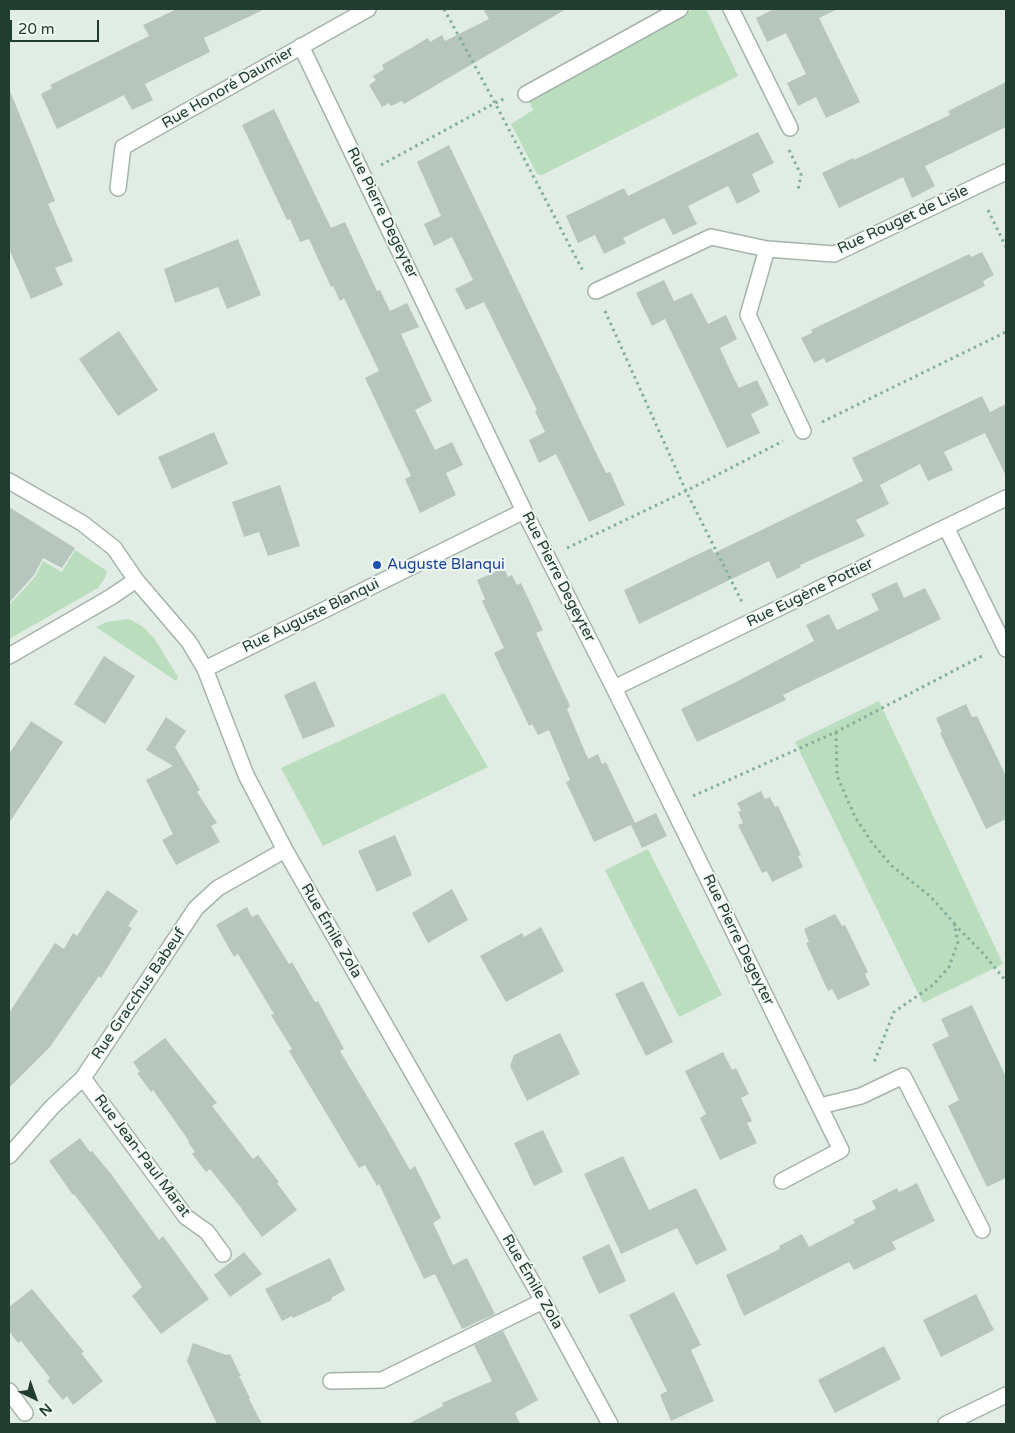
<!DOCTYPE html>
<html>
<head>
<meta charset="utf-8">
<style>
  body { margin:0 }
  #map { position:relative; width:1015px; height:1433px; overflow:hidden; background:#e1ece5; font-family:"Varela Round",sans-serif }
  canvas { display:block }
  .frame { position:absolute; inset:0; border:10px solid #213c31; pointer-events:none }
  .north { position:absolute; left:10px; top:1373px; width:50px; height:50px; -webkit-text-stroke:4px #f1f8f4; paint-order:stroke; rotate:138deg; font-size:14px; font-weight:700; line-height:20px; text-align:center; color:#213c31 }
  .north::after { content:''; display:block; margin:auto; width:18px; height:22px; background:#213c31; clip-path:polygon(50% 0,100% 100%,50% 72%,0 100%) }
  .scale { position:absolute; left:10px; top:20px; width:89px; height:22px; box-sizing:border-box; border:2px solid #213c31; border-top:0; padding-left:6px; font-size:15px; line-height:18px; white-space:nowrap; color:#213c31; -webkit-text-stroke:4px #f1f8f4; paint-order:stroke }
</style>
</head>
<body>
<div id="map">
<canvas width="1015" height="1433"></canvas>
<div class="frame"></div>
<div class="north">N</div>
<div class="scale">20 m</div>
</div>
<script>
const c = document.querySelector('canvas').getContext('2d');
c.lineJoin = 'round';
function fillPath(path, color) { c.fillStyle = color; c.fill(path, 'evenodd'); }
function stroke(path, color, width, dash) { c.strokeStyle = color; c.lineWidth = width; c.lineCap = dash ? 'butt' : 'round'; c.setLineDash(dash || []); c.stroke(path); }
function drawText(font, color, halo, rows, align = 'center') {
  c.font = font + ' "Varela Round",sans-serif'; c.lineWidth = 4; c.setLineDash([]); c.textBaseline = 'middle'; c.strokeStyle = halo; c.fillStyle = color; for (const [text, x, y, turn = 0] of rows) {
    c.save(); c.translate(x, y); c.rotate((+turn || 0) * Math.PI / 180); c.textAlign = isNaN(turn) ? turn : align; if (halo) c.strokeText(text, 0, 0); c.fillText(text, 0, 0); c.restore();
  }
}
const green = new Path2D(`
  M694,9H706L738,76L542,175L537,174L511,124L533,110L528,99Z
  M75,550L107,571L105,578L98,588L9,639V605L35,577L43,561L62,572Z
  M129,619L142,626L154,638L178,677L176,681L96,627L107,622Z
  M444,693L488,767L323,846L281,768Z
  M879,701L1003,964L923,1003L795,742Z
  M648,849L722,995L679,1017L605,870Z`);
const building = new Path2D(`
  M177,9H265L204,38L210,52L145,84L153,100L132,110L124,95L57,129L41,94L52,88L50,85L149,36L143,25Z
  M483,9H566L404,104L402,101L391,106L389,103L382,107L369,85L376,80L373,76L384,69L382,65L428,38L430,42L442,35L445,41L489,19Z
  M774,9H838L819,18L860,102L826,118L816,97L798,106L787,83L806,74L786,33L767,42L756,18Z
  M1006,82V127L925,166L935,186L912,198L903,177L839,208L822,173L853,158L854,160L950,115L948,111Z
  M10,91L55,201L48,204L73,261L55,268L63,285L31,299L9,249Z
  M274,109L331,228L345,222L377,291L380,290L390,311L407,303L419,327L401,334L432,401L415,410L435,450L452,442L463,465L446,473L456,495L420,513L405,479L411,476L365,378L379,371L344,298L340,301L333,286L331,287L309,239L300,242L290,219L287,220L242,125Z
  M758,132L774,163L752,174L760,192L737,204L728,186L688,206L697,224L673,235L664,218L623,238L626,243L604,254L595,235L578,243L566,216L624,188L628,196Z
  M449,145L584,428L606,473L610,472L625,505L589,522L556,454L539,463L529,440L545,432L535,411L537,410L484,302L466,310L455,289L473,280L452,237L434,246L424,224L441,216L417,162Z
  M238,239L261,295L227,309L218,287L175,303L164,269Z
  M982,252L994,275L983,281L985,286L826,363L824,358L814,363L801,338L812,333L811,330L969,254L971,257Z
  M664,280L674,301L692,293L708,324L726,315L737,339L720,348L729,368L739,388L757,380L769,405L751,414L760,433L727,448L665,319L652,326L636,293Z
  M119,331L158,390L118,416L79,359Z
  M982,396L990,412L1006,404V476L985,433L944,452L953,470L928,481L920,464L880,485L889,504L856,520L865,536L800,565L801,567L777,579L769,561L639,624L624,590L711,548L714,553L863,481L852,458Z
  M214,432L228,464L172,489L158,457Z
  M280,485L300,546L268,556L259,532L244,537L232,502Z
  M9,507L75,548L62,568L43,558L34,575L9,603Z
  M504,568L508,577L512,575L517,585L521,583L543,630L536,633L570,706L567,709L588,759L598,754L602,764L606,762L635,823L656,813L667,836L642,848L631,825L594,842L566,782L570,780L549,730L538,735L532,724L529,726L494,653L504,648L482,601L485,599L477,580Z
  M897,582L904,598L925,588L941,619L783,695L786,700L697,742L681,709L736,682L814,641L806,625L829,614L837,630L879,610L871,594Z
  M104,656L135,676L105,724L74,704Z
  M315,681L335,726L303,739L284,695Z
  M966,704L972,717L977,716L1006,776V819L986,829L940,733L942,732L936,718Z
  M166,717L186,731L175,747L200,790L197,792L217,823L211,826L220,842L176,865L162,840L173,834L146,780L173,766L146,750Z
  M31,721L63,742L9,823V754Z
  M761,791L765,799L770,797L775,807L778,806L801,855L798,856L803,867L772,882L767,871L762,873L738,825L743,823L738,812L741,811L737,803Z
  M395,835L412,875L377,892L358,851Z
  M452,889L468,920L428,943L412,913Z
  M107,890L138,911L128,926L132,928L101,978L99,976L50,1047L9,1088V1013L55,943L64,949L73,933L77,936Z
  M247,907L252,917L258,914L289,964L292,962L315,1002L318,1001L344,1049L340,1051L385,1126L410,1170L415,1166L441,1218L433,1223L453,1265L467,1258L495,1314L462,1329L435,1274L424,1279L379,1184L377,1186L365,1165L359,1168L289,1051L292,1049L271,1015L274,1014L238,954L234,957L216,925Z
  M835,914L842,926L845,925L868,972L865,974L870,985L838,1000L832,989L828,991L806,943L809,942L804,929Z
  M541,927L564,971L506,1002L480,956L522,933L524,937Z
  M643,981L673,1042L646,1056L615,994Z
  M972,1005L1006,1077V1178L987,1187L948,1106L959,1100L932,1044L949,1036L941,1019Z
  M560,1033L580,1074L527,1101L510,1066L514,1055Z
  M165,1038L217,1103L212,1106L253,1159L258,1155L279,1182L277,1183L297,1210L262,1237L242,1210V1209L210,1169L206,1172L192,1154L195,1152L188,1142L189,1141L153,1090L151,1092L137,1073L140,1072L133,1062Z
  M723,1052L732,1070L736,1068L749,1094L741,1098L752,1121L747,1123L757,1143L720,1160L700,1118L706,1114L685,1071Z
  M543,1130L563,1172L534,1186L514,1143Z
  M80,1138L90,1152L92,1151L111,1174L159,1240L163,1236L209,1299L161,1334L132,1296L142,1287L102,1231L74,1194L73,1195L49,1161Z
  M623,1156L649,1210L696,1188L727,1250L696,1265L677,1228L621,1254L584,1174Z
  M917,1183L935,1221L892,1242L896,1249L854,1270L849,1262L744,1316L726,1275L780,1249L779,1246L802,1234L809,1247L855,1223L853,1220L876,1209L872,1201L897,1188L899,1192Z
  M609,1244L626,1281L599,1294L582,1257Z
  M244,1252L262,1274L230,1297L214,1275Z
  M330,1258L345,1290L331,1298L332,1300L293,1318L292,1316L282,1321L265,1289Z
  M32,1289L84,1352L81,1353L103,1381L73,1405L67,1396L63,1400L47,1381L50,1378L21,1341L18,1343L9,1331V1307Z
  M674,1292L701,1345L691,1350L714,1401L671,1421L660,1395L667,1391L629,1315Z
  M976,1294L994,1330L941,1357L923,1320Z
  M503,1331L538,1400L515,1413L520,1424H408L443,1406L442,1403L492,1381L474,1345Z
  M193,1343L226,1355L230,1354L241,1376H239L250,1398L249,1399L262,1424H217L187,1361Z
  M884,1346L901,1379L835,1413L818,1380Z`);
const path = new Path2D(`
  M444,9L495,103L584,273
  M789,150L801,175L798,190
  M381,165L495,103L506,98
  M988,210L1006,247
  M605,311L686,491L742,602
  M822,422L1006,332
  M567,548L686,491L783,441
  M836,732L837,776L855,817L873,844L892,866L930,896L954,923L958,942L949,967L933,985L894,1012L873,1065
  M693,796L836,732L984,655
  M954,924L981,951L1006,981`);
const street = new Path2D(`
  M731,9L790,128
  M301,46L524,511L614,688L841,1150L782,1181
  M526,94L680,9
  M118,188L123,147L368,9
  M596,291L711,237L767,249
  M803,431L748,315L767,249L834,254L1006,172
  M9,481L82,523L114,548L136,580L189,642L205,669L246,775L285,850L543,1301L610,1424
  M946,527L1006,649
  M9,656L111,597L136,580
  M205,669L524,511
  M614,688L1006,498
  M83,1078L186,1217L207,1232L223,1254
  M820,1106L861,1096L903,1076L982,1230
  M9,1156L52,1107L83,1078L196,908L218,888L285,850
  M331,1381L382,1380L543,1301
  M9,1391L25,1413
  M946,1424L1006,1395`);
const markers = [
  [377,565,5,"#1a4fb4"]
];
const streetNames = [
  ["Rue Honoré Daumier",228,88,-30],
  ["Rue Pierre Degeyter",382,213,64],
  ["Rue Rouget de Lisle",903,220,-25],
  ["Rue Pierre Degeyter",558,577,63],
  ["Rue Eugène Pottier",810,593,-26],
  ["Rue Auguste Blanqui",311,616,-26],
  ["Rue Émile Zola",331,931,60],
  ["Rue Pierre Degeyter",738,940,64],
  ["Rue Gracchus Babeuf",139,994,-56],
  ["Rue Jean-Paul Marat",142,1156,53],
  ["Rue Émile Zola",532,1282,60]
];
const transitNames = [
  ["Auguste Blanqui",387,565]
];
fillPath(green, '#baddbe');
fillPath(building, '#b6c6be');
stroke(street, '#a4b4ab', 18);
stroke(path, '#82af9a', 3, [2.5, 4]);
stroke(street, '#fff', 15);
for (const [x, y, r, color] of markers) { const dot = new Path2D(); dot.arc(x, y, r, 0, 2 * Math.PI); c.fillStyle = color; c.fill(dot); stroke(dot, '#f1f8f4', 2); }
drawText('15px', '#213c31', '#f1f8f4', streetNames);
drawText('15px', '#164399', '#f1f8f4', transitNames, 'left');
</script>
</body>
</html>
